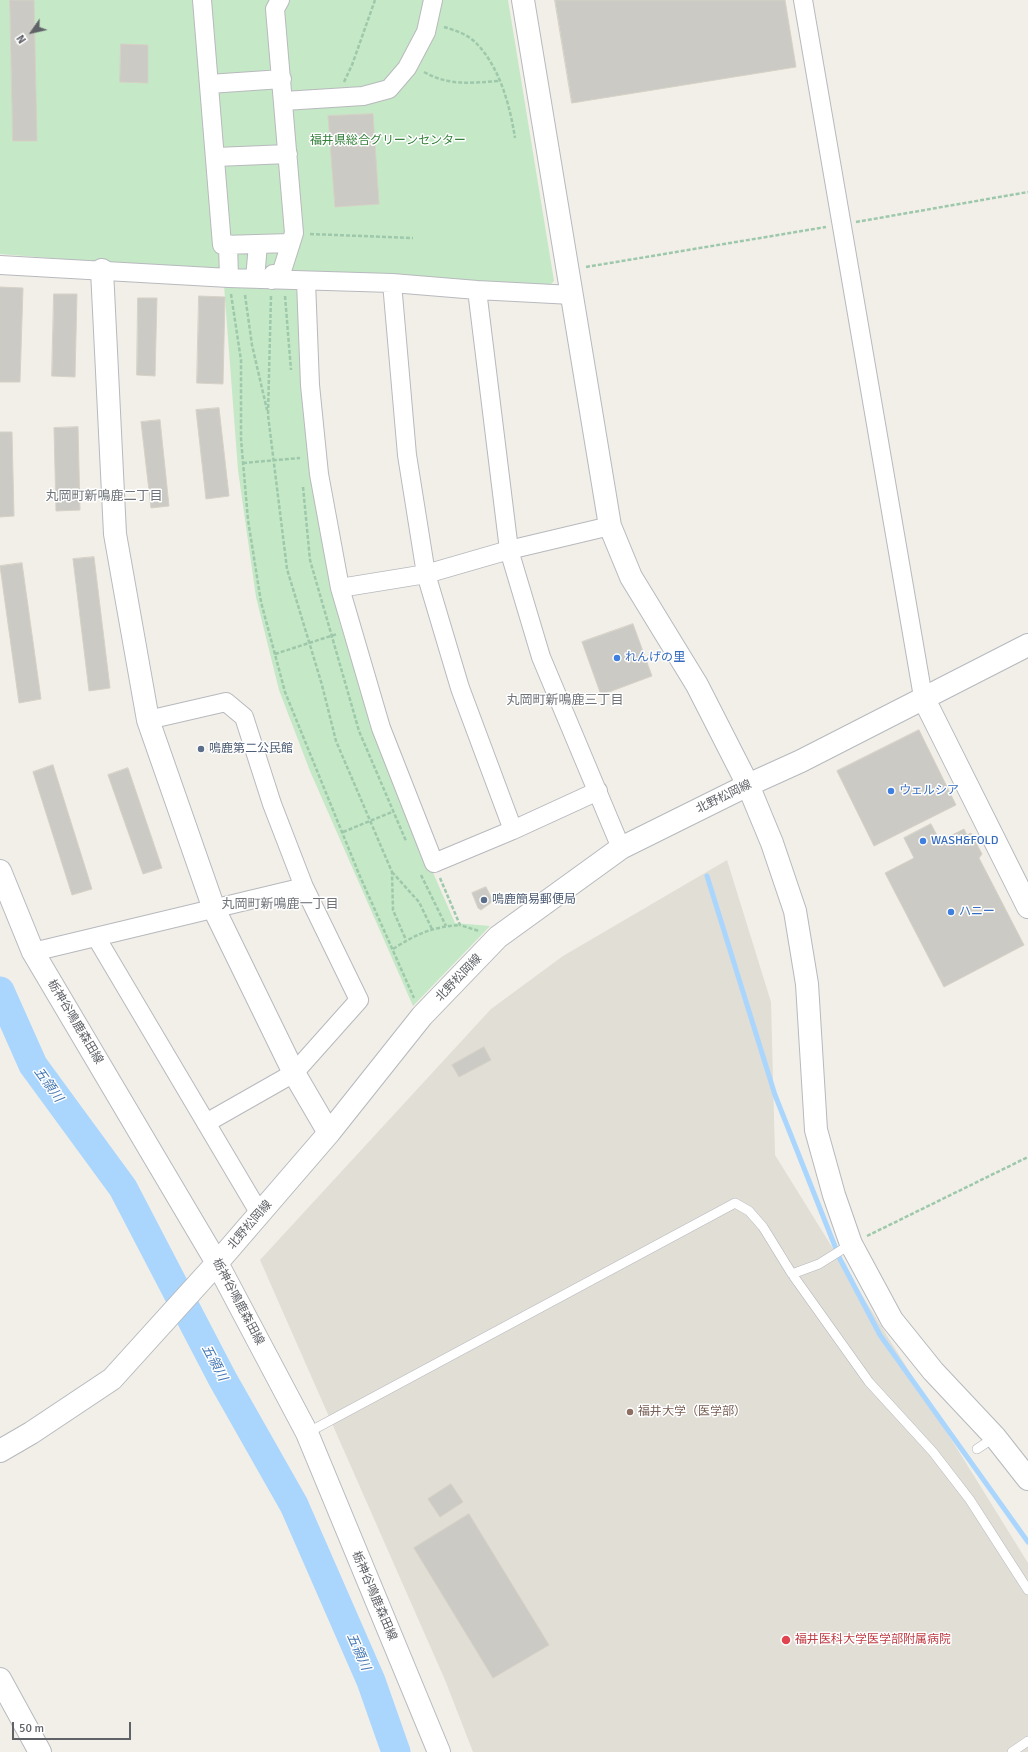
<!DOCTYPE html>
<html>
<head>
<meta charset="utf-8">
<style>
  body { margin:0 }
  #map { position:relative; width:1028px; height:1752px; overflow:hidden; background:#f1efe8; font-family:Signika,sans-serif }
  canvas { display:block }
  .north { position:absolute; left:12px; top:12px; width:40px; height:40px; -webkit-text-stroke:3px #fff; paint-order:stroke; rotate:236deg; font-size:11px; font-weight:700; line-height:16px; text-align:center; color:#5f6267 }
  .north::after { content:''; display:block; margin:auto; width:14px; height:18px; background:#5f6267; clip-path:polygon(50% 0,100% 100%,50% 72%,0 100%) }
  .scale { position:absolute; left:12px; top:1722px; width:119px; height:18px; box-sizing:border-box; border:2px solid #5f6267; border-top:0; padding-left:5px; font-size:12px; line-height:14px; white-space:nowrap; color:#5f6267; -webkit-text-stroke:3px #fff; paint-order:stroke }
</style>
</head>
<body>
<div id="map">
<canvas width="1028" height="1752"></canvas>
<div class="north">N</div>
<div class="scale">50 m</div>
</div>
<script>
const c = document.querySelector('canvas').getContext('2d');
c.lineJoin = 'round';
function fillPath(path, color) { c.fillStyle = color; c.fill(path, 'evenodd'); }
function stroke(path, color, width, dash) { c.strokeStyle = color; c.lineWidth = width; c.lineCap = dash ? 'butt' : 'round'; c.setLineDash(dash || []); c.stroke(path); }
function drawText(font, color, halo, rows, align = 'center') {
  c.font = font + ' Signika,"Noto Sans JP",sans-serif'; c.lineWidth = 3; c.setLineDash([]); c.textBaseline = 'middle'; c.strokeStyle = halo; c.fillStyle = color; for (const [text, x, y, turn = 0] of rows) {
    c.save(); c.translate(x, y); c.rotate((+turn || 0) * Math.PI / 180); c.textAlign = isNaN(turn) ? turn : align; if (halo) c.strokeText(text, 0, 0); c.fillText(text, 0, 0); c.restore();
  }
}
const education = new Path2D(`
  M727,860L771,1002L775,1155L1028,1563V1752H473L445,1680L260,1260L491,1009L563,956Z`);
const green = new Path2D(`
  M0,0H508L554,281L548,287L296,278L307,445L327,562L340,623L369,717L400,797L455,923L490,926L413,1006L310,771L279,690L256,597L238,470L223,272L0,254Z`);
const stream = new Path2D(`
  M707,876L775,1095L840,1259L880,1335L1028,1542`);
const river = new Path2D(`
  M0,991L33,1065L123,1188L222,1378L294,1505L371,1681L396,1752`);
const building = new Path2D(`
  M10,0H34L37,141H13Z
  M555,0H785L796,67L572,103Z
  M121,44L148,45V83L120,82Z
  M373,114L379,204L335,207L328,116Z
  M0,287L23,288L20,382H0Z
  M54,294H77L75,377L52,376Z
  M199,296L225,297L223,384L197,383Z
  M138,298H157L155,376L137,375Z
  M219,408L229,496L206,499L196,410Z
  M160,420L169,506L151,508L141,422Z
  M78,427L80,510L56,511L54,428Z
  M0,432H12L14,516L0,517Z
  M94,557L110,688L89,691L73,559Z
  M22,563L41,699L19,703L0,566Z
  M633,624L652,676L601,695L582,642Z
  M919,730L956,805L874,846L837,771Z
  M53,765L92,889L72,895L33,772Z
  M128,768L162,868L143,874L108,775Z
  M931,824L940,841L964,829L967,835L971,833L982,854L979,858L1024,945L944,987L885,873L914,858L904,838Z
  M486,887L493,901L481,910L478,908L472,893Z
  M484,1047L491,1060L459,1077L452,1065Z
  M451,1484L463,1502L440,1517L428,1499Z
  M469,1514L549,1645L493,1678L414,1548Z`);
const path = new Path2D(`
  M444,27C455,30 469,35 477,44C500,68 510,106 515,138
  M424,72C449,86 471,83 499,81
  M344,82L352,65L375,0
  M856,222L1028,192
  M310,234L413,238
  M586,267L826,227
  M231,294L241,360V439L248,520L261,602L285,692L359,874L414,998
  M245,295L252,345L267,410
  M271,296L268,415L287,569L322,685L336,741L392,872L393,910L406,940
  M285,296L291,370
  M243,463L300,458
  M303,487L310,560L359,731L406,841
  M275,654L337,634
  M343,832L392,812
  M392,872L419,902L432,929
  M421,875L446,926
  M440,878L460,925L479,931
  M393,949C416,934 432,927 460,925
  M867,1236L1028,1157`);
const lane = new Path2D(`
  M792,1274L819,1264L851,1244
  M307,1433L735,1203L749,1211L763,1227L792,1274L869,1382L933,1452L970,1500L1028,1590
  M977,1449L995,1437
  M1012,1752L1028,1741`);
const street = new Path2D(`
  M202,0L222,245L291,243
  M803,0L923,697
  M209,84L282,79
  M284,101L363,96L389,89L407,68L426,32L433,0
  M216,157L288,154
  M228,244L229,278
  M0,265L229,278L392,283L477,290L572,295
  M255,279L258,244
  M272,280L273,274H281L294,233L275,9L280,0
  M306,281L310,385L319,474L340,588L381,728L434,863L513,830L598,791
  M392,283L407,455L426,574L460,688L513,830
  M477,290L509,550L541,657L621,848
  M340,588L426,574L509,550L610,526
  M148,720L226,702L244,717L272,804L304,887L359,1000L294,1073L206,1123
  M96,937L260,1214
  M33,952L304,887`);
const secondary = new Path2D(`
  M523,0L610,526L631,577L697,685L748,785L772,843L795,911L807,984L816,1130L834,1195L851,1244L892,1320L933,1371L995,1437L1028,1479
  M102,270L115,534L148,720L214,909L294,1073L329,1133
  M923,697L1028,907
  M0,871L33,952L217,1263L307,1433L439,1752
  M0,1451L31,1433L112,1379L217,1263L329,1133L422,1016L498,937L621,848L748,785L801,761L1028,645
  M0,1679L40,1752`);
const markers = [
  [617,658,4,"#3f7fe0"],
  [201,749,4,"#5c6f8a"],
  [891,791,4,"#3f7fe0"],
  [923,841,4,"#3f7fe0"],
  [484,900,4,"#5c6f8a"],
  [951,912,4,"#3f7fe0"],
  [630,1412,4,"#8d6e63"],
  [786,1640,5,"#e0444e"]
];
const parkNames = [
  ["福井県総合グリーンセンター",388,141]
];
const shopNames = [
  ["れんげの里",625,658],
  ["ウェルシア",899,791],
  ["WASH&FOLD",931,841],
  ["ハニー",959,912]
];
const serviceNames = [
  ["鳴鹿第二公民館",209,749],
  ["鳴鹿簡易郵便局",492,900]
];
const streetNames = [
  ["北野松岡線",724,797,-26],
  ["北野松岡線",459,978,-46],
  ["栃神谷鳴鹿森田線",75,1022,59],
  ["北野松岡線",250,1225,-49],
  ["栃神谷鳴鹿森田線",238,1302,62],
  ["栃神谷鳴鹿森田線",374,1596,67]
];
const educationNames = [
  ["福井大学（医学部）",638,1412]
];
const healthNames = [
  ["福井医科大学医学部附属病院",795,1640]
];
const neighbourhoodNames = [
  ["丸岡町新鳴鹿二丁目",104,497],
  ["丸岡町新鳴鹿三丁目",565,701],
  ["丸岡町新鳴鹿一丁目",280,905]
];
const waterNames = [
  ["五領川",48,1085,54],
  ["五領川",214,1363,62],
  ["五領川",358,1652,66]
];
fillPath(education, '#e1ded6');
fillPath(green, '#c5e8c6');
stroke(stream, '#aad6fe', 5);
stroke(river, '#aad6fe', 29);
fillPath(building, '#cccac4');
stroke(building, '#d6d1c6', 1);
stroke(lane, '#b8b9be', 10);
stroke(street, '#b8b9be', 20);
stroke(secondary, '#b6b9be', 24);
stroke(path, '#9ec8ac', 2.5, [4, 2]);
stroke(lane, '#fff', 9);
stroke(street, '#fff', 18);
stroke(secondary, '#fff', 22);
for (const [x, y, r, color] of markers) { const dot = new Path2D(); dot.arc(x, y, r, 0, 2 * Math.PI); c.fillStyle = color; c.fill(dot); stroke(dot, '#fff', 1.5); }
drawText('12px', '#34813b', '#fff', parkNames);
drawText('12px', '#366cbe', '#fff', shopNames, 'left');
drawText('12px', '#4e5e75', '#fff', serviceNames, 'left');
drawText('12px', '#5f6267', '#fff', streetNames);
drawText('12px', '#785e54', '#fff', educationNames, 'left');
drawText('12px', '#be3a42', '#fff', healthNames, 'left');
drawText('13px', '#707479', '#fff', neighbourhoodNames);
drawText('italic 13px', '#4476b2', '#fff', waterNames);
</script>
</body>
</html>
